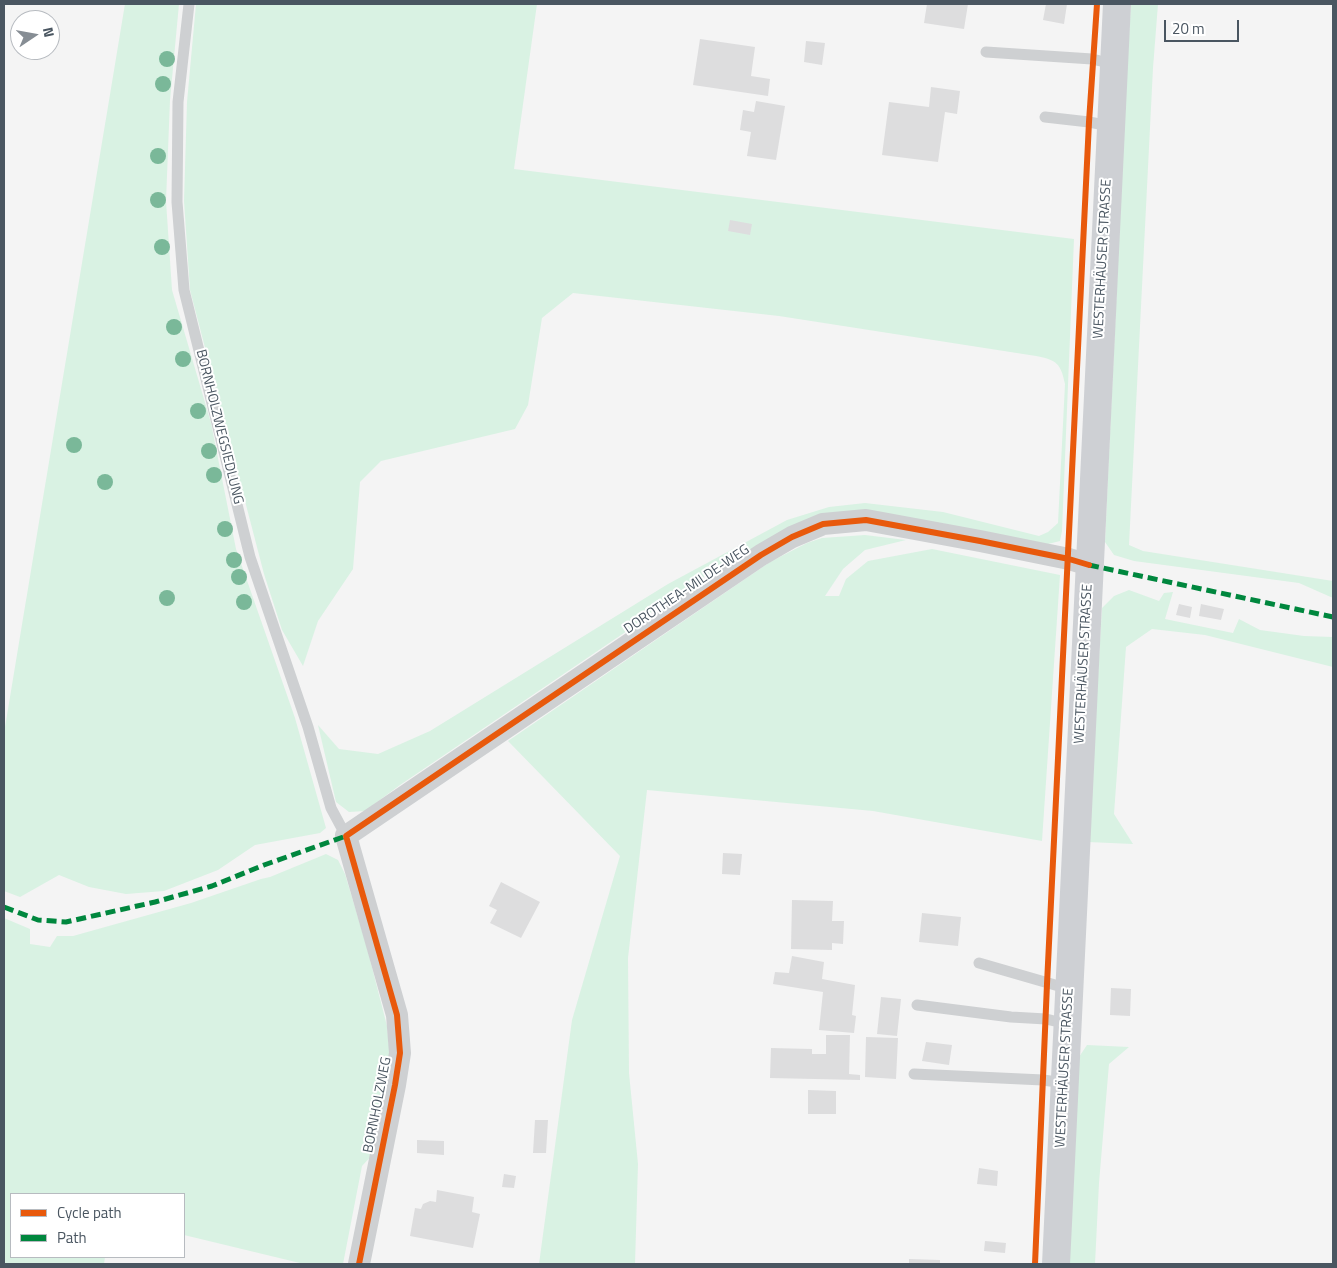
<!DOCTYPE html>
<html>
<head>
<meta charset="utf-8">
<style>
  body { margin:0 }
  #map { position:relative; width:1337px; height:1268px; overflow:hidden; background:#f4f4f4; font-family:"Titillium Web",sans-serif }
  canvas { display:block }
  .frame { position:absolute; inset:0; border:5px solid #4a5661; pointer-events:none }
  .legend { position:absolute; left:10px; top:1193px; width:175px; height:65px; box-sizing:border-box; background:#fff; border:1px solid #b7bbc0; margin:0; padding:6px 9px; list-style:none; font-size:15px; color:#4a5661 }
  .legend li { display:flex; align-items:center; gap:10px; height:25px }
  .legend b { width:25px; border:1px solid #b7bbc0 }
  .north { position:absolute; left:10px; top:10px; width:50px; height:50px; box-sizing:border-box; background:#fff; border:1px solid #b7bbc0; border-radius:50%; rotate:78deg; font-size:14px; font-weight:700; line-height:20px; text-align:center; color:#4a5661 }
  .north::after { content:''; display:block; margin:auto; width:18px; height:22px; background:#868d94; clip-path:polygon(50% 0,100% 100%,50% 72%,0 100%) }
  .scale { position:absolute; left:1164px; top:20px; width:75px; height:22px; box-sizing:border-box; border:2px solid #4a5661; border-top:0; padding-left:6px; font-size:15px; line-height:18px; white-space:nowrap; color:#4a5661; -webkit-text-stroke:4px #fff; paint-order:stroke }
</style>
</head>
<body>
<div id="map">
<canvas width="1337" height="1268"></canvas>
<div class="frame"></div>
<ul class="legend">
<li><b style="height:6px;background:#e8590c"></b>Cycle path</li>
<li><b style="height:6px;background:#00873e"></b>Path</li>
</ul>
<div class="north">N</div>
<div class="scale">20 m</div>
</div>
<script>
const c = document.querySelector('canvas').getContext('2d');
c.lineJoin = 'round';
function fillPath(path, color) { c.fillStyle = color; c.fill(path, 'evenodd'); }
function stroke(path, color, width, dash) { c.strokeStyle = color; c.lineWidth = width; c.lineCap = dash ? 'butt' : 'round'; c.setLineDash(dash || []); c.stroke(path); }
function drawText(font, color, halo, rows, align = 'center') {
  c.font = font + ' "Titillium Web",sans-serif'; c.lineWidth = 4; c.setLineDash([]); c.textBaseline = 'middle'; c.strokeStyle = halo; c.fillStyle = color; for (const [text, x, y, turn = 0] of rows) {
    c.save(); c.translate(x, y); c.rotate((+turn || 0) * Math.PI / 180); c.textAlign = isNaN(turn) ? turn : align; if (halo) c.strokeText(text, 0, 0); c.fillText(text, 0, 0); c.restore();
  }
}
const green = new Path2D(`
  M125,4H179L170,100L166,201L172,290L211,423L236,549L295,718L326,828L320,833L255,845L218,870L164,891L126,894L89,887L59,875L20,897L4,891V733Z
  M196,4H537L514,169L1074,239L1062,531L1060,541L1044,545L941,523L784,530L675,594L624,633L400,785L365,811L349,812L336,802L318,725L339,749L378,754L430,731L668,584L787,520L829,507L865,503L943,512L1039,536L1048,532L1058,523L1065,384C1061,364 1057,360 1036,356L779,316L573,293L542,318L528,405L515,429L381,461L360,482L353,569L318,621L303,666L282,630L264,574L190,290L184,201L187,102Z
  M1131,4H1158L1153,68L1129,545L1143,551L1333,581V598L1299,583L1134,561L1114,555L1105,542L1127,67Z
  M865,535L906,540L865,550L843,569L825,596H839L846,579L868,561L932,549L1060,575L1042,841L873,811L647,790L628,958L629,1073L638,1164L635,1264H539L572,1020L620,856L508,741L770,562L807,543L822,538Z
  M1129,590L1159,601L1164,593L1173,592L1165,619L1233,633L1239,619L1260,630L1304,636L1333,637V667L1205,635L1152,629L1126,647L1114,814L1133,844L1088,842L1102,608L1114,596Z
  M326,854L338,860L345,874L366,944L387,1026L391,1066L375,1152L362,1166L343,1264H304L184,1235V1194H11V1257H105L104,1264H4V918L30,929V944L50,947L57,936H73L191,903L261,879L270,877Z
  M1087,1045L1129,1047L1109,1064L1099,1183L1095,1264H1069L1079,1057Z`);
const building = new Path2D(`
  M927,4H968L964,29L924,23Z
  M1046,4H1067L1064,24L1043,20Z
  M700,39L755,47L751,76L770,79L768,96L693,85Z
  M806,41L825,43L822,65L804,62Z
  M931,87L960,91L957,114L945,112L938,162L882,155L889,102L929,107Z
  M756,101L785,106L776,160L747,156L751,132L740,130L743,110L754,112Z
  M730,220L752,224L750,235L728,231Z
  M1179,604L1192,607L1190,618L1176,615Z
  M1201,604L1224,609L1221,620L1199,616Z
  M723,853L742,854L740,875L722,874Z
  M501,882L540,902L521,938L490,923L497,910L489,906Z
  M792,900L833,901L832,921H844L843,944L832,943V950L791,949Z
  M922,913L961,917L958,946L919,942Z
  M792,956L824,962L822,979L855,985L852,1015L856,1016L854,1033L819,1030L823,992L773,984L775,972L789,973Z
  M1111,988L1131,989L1130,1016L1110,1015Z
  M881,997L901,999L897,1036L877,1034Z
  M826,1035H850L849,1074L860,1075V1080L770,1078L771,1048L812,1049V1054H826Z
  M866,1037L898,1038L896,1079L865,1077Z
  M926,1042L952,1045L949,1065L922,1061Z
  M808,1090L836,1091V1114H808Z
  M535,1120H548L546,1153H533Z
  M417,1140L444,1141V1155L417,1153Z
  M979,1168L998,1171L997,1186L977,1184Z
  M504,1174L516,1176L514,1188L502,1187Z
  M437,1190L474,1197L472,1212L480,1214L473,1248L410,1236L415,1208L421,1209L423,1204L430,1201L436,1202Z
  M985,1241L1006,1243L1005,1253L984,1251Z
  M909,1259L940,1260V1264H909Z`);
const service = new Path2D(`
  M189,4L178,102L177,202L184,290L250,557L308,727L331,808L346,836
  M986,52L1092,59L1113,64
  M1045,117L1089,122L1110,126
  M979,963L1069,989
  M917,1005L1011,1017L1046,1019L1067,1024
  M914,1074L1043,1080L1064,1083`);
const minor = new Path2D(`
  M359,1264L395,1085L400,1053L397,1015L346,836L761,555L792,537L823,524L866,520L980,541L1069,559L1089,565`);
const secondary = new Path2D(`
  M1056,1264L1117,4`);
const quiet = new Path2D(`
  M1089,565L1333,617
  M4,907L38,920L66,922L155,902L212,886L264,865L346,836`);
const cycleway = new Path2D(`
  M359,1264L395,1085L400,1053L397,1015L346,836L761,555L792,537L823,524L866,520L980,541L1069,559L1089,565
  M1035,1264L1047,984L1089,122L1097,4`);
const trees = [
  [167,59],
  [163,84],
  [158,156],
  [158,200],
  [162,247],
  [174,327],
  [183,359],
  [198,411],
  [74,445],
  [209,451],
  [214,475],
  [105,482],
  [225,529],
  [234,560],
  [239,577],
  [167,598],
  [244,602]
];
const streetNames = [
  ["WESTERHÄUSER STRASSE",1103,259,-87],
  ["BORNHOLZWEGSIEDLUNG",219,427,76],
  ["DOROTHEA-MILDE-WEG",687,590,-34],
  ["WESTERHÄUSER STRASSE",1084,664,-87],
  ["WESTERHÄUSER STRASSE",1065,1068,-87],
  ["BORNHOLZWEG",378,1105,-79]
];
fillPath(green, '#d9f2e3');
fillPath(building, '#ddddde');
stroke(service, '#ced0d2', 11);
stroke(minor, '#ced0d2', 22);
stroke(secondary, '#ced0d4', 28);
stroke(quiet, '#00873e', 5, [10, 5]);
stroke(cycleway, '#e8590c', 6);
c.fillStyle = '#7ab899';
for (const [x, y] of trees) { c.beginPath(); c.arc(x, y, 8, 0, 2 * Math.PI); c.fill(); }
drawText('14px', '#4a5661', '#fff', streetNames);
</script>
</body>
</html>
